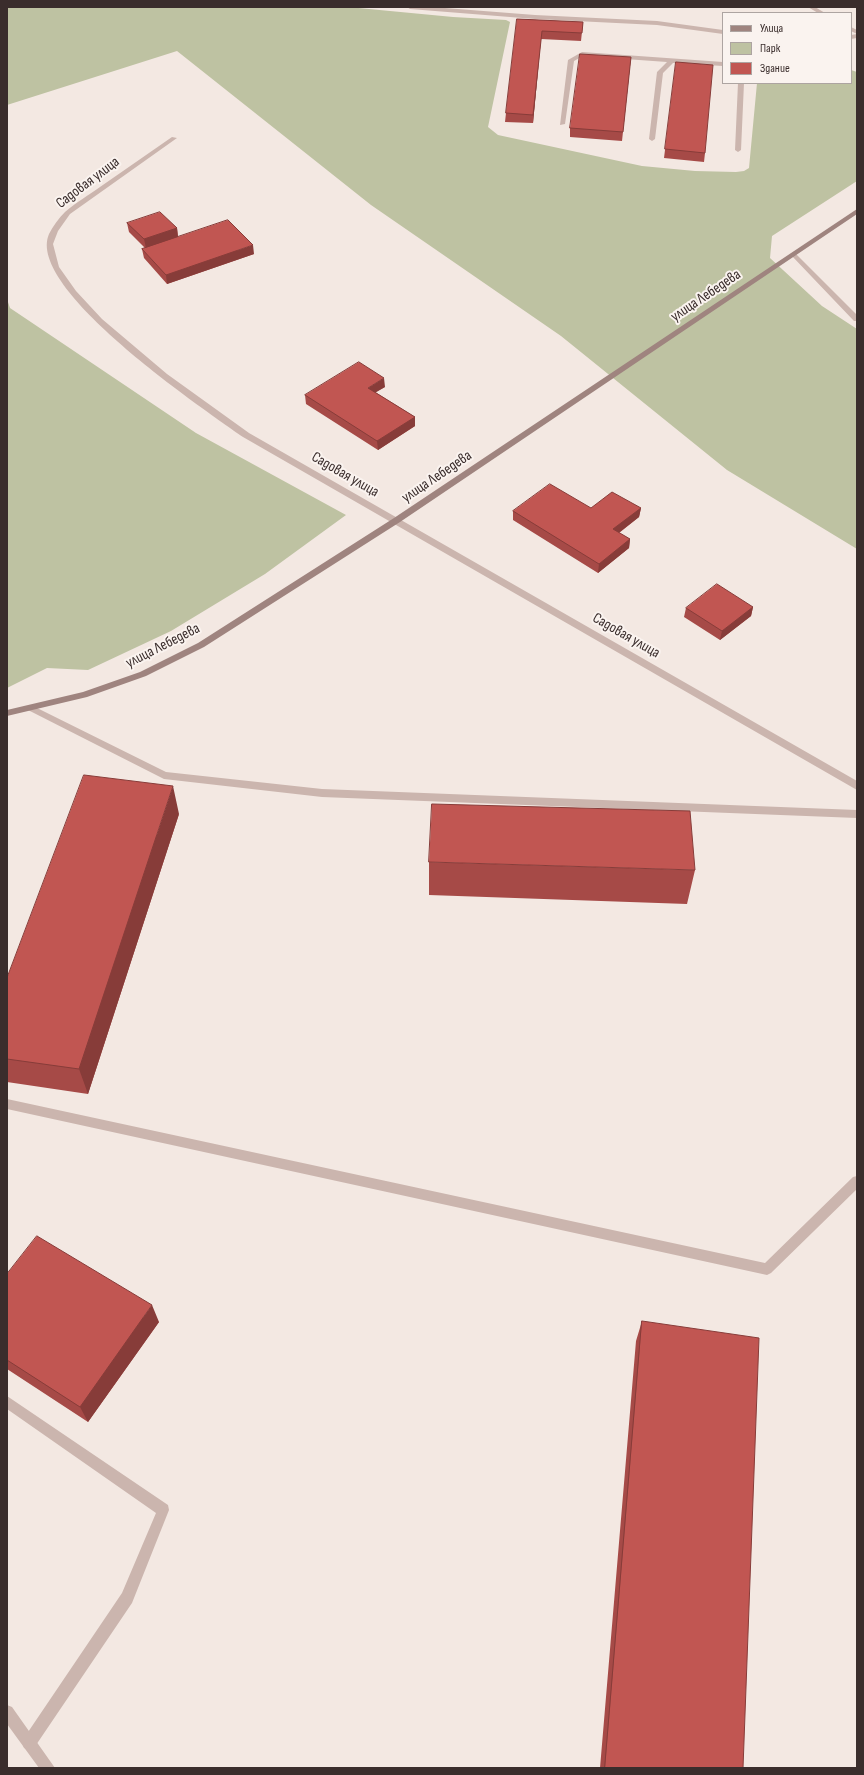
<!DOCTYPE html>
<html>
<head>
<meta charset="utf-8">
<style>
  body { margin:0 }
  #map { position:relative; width:864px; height:1775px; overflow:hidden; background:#f3e8e2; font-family:"Sofia Sans Condensed",sans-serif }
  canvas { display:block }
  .frame { position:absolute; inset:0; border:8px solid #3a2d2c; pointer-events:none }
  .legend { position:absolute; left:722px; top:12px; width:130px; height:72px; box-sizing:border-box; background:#faf3ef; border:1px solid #ada4a1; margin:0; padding:5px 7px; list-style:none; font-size:12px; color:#3a2d2c }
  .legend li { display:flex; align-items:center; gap:8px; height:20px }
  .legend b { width:20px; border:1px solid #ada4a1 }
</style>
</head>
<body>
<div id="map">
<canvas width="864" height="1775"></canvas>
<div class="frame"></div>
<ul class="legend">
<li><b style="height:5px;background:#9f847f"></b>Улица</li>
<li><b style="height:11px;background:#bec2a2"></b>Парк</li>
<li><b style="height:11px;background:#c15652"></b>Здание</li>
</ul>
</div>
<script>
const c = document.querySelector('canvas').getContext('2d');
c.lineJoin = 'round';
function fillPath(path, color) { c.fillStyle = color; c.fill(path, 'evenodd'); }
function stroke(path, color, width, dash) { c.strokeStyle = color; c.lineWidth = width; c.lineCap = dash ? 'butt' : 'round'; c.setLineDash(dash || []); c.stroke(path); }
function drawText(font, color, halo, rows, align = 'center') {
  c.font = font + ' "Sofia Sans Condensed",sans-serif'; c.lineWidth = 4; c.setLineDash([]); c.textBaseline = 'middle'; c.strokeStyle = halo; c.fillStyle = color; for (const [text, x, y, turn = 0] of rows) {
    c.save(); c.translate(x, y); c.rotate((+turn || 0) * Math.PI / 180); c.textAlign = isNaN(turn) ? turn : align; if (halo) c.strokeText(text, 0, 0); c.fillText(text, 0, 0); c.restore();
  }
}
const green = new Path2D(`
  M7,7H348L453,17L506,20L510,22L488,127L498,135L642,166L695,171L736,172L744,171L749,168L757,83H851V70L857,72V181L772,236L770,258L822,306L857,329V549L727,470L561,336L371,205L177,51L7,105Z
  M7,299L10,308L196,433L346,515L265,574L171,631L88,670L47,668L7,688Z`);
const lane = new Path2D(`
  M407,7H432L535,15L657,21L723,30V34L657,25L535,19L410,9Z
  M857,34V38L851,39V35Z
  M582,52L723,62V66L673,63L663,73L655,139L652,141L649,139L657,72L667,62L583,56L574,61L565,124L560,125L568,60Z
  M738,83H744L741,150L738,152L735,150Z
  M791,253H795L857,315V321H854L791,255Z
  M31,705L166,772L322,789L857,810V818L322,797L164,779L28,710L26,708L28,706Z
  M7,1099L765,1263L853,1177L857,1176V1189L771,1273L767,1275L7,1109Z
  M7,1396L168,1505L169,1510L132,1603L34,1748L29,1750L24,1748L22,1743L24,1738L122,1593L156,1513L7,1409Z`);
const street = new Path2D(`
  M808,7H815L825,13H818Z
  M851,27L857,30V34L851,31Z
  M172,137L177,138L70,214L58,231L53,244L59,267L76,291L102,319L167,374L249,433L857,781V790L243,437C204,409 25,289 49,234C53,226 59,218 65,212C75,203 89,195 100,187C124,170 148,154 172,137Z
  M7,1705L12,1707L55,1768H39L7,1724Z`);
const secondary = new Path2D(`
  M857,209V214L400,522L204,647L146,676L87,697L7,716V710L83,692L140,672L198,643L394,518Z`);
const wall = new Path2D(`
  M517,19L583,22L581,41L541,39L533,123L505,122L506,113Z
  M631,57L622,141L570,137V128Z
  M676,62L705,153L704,162L664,158Z
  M127,223L177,228L178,237L254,254L167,284L144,258L142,249L145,248L129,232Z
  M385,387L375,392L415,417V426L378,450L306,404L305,395Z
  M591,508H641L639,517L619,533L630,539L629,548L598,573L513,520V511Z
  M753,607L751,616L720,640L684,617L686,608Z
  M179,814L88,1094L7,1082V978Z
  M429,862L695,870L687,904L429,895Z
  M7,1274L159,1322L88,1422L7,1369Z
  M642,1321L743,1768H600L636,1341Z`);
const shadedWall = new Path2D(`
  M542,31L541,39L533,123V115Z
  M177,228L178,237L146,248L144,239Z
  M253,245L254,254L167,284L166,275Z
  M384,378L385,387L368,397V388Z
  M415,417V426L378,450L377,441Z
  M641,508L639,517L612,538L613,529Z
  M630,539L629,548L598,573L599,564Z
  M753,607L751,616L720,640L722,631Z
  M173,786L179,814L88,1094L79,1069Z
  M152,1305L159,1322L88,1422L80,1407Z`);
const building = new Path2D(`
  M517,19L583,22L582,33L542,31L533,115L506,113Z
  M580,54L631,57L623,132L570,128Z
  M676,62L713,65L705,153L665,149Z
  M160,212L177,228L144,239L127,223Z
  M228,220L253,245L166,275L142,249Z
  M359,362L384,378L368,388L415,417L377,441L305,395Z
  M550,484L591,508L612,492L641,508L613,529L630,539L599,564L513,511Z
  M717,584L753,607L722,631L686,608Z
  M84,775L173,786L79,1069L7,1059V978Z
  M432,804L690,811L695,870L429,862Z
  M37,1236L152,1305L80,1407L7,1360V1274Z
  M642,1321L759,1338L743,1768H605Z`);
const streetNames = [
  ["Садовая улица",88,183,-37],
  ["улица Лебедева",706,296,-34],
  ["Садовая улица",345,475,30],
  ["улица Лебедева",437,477,-34],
  ["Садовая улица",626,636,30],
  ["улица Лебедева",163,646,-27]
];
fillPath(green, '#bec2a2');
fillPath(lane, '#cbb5ae');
fillPath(street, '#cbb5ae');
fillPath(secondary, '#9f847f');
fillPath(wall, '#a64a47');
fillPath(shadedWall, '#873c39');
fillPath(building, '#c15652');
stroke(building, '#873c39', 1);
drawText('15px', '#3a2d2c', '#faf3ef', streetNames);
</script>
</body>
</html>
